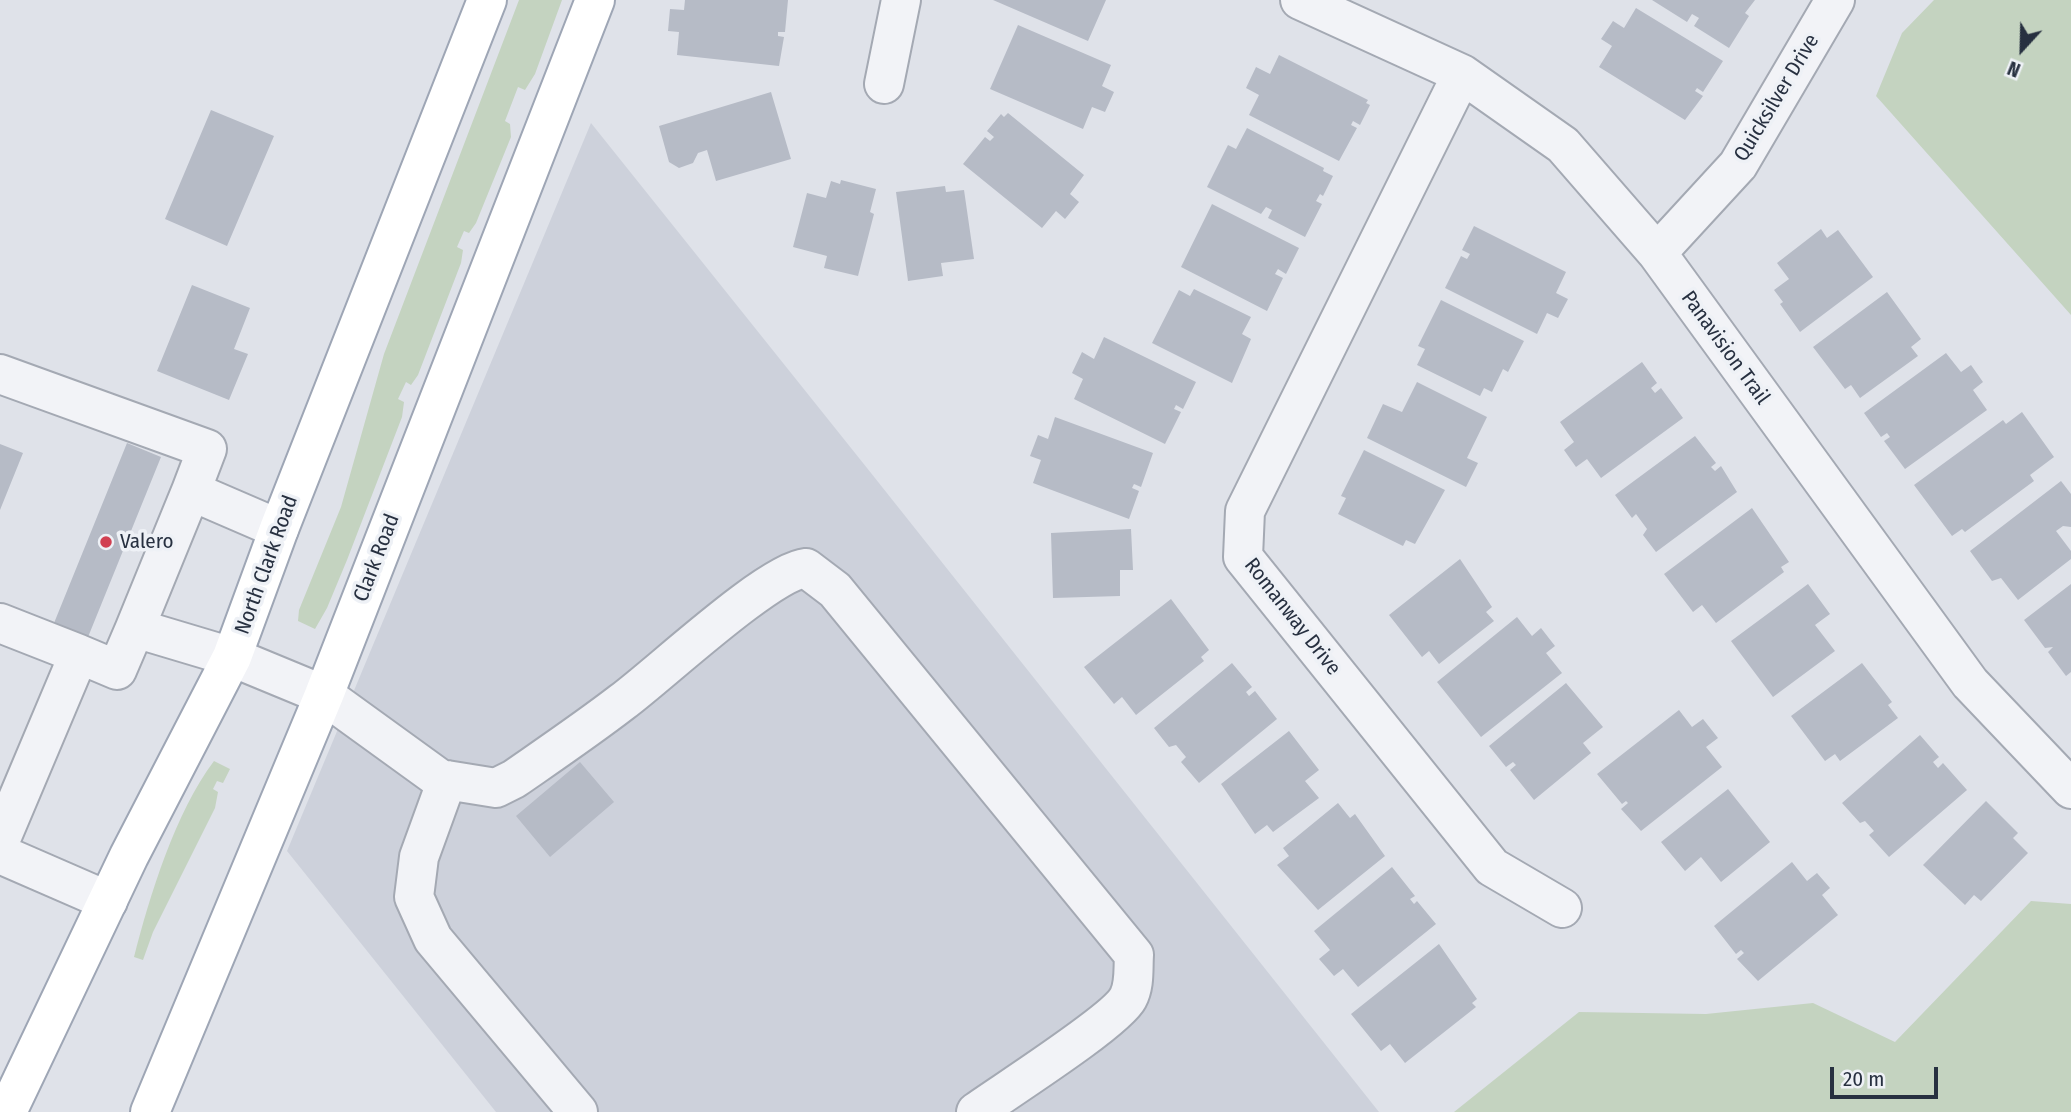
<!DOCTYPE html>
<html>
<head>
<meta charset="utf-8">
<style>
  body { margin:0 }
  #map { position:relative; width:2071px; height:1112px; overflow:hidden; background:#dfe2e9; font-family:"Fira Sans Condensed",sans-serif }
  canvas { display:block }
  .north { position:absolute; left:1987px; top:14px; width:70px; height:70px; -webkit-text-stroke:5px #eef1f6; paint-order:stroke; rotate:202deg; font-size:19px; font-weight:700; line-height:28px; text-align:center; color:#273040 }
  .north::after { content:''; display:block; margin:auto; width:24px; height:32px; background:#273040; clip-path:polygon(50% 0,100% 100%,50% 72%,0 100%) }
  .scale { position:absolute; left:1830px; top:1067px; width:108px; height:32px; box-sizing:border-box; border:4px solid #273040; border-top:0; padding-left:9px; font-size:21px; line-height:24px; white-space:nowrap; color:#273040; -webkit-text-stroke:5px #eef1f6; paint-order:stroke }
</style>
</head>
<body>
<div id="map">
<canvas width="2071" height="1112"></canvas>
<div class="north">N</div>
<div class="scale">20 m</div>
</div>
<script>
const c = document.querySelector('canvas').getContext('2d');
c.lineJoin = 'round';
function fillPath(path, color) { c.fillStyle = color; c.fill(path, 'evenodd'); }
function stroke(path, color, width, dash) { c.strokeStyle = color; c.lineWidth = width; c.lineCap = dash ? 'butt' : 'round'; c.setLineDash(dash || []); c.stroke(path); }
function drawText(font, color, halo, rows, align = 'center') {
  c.font = font + ' "Fira Sans Condensed",sans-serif'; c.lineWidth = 7; c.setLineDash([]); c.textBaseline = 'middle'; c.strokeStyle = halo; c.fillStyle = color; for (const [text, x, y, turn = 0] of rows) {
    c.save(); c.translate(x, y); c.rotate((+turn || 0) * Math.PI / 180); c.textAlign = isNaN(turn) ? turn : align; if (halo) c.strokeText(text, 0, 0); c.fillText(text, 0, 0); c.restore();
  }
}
const built = new Path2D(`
  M591,123L867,468L1379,1112H496L287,851Z`);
const green = new Path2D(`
  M519,0H562L535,74L525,90L518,87L505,121L510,124L511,137L476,223L469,233L464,231L457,247L463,250L461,263L418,375L411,385L406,382L398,399L404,402L402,417L347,560L327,608L315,629L298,621L299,610L341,507L384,354Z
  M1934,0H2071V315L1876,96L1902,33Z
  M214,761L230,769L223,783L217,781L213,789L218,792L215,808L153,932L143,960L134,957C150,895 175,813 214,761Z
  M2031,901L2071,904V1112H1454L1579,1012L1706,1014L1813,1003L1895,1042Z`);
const building = new Path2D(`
  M685,0H788L785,32H778V36L784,37L779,66L677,55L679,32L668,31L670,9L684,10Z
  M993,0H1106L1088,41Z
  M1652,0H1755L1745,13L1749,16L1729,48L1694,26L1699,18L1692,14L1687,22Z
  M1636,8L1723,61L1703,92L1697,88L1695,91L1703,96L1685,120L1599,67L1612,46L1601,39L1613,21L1624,28Z
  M1018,25L1111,65L1102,86L1114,92L1105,112L1092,107L1083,129L990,89Z
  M1279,55L1368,100L1366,103L1370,105L1360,125L1353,121L1351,125L1357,128L1339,161L1249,115L1259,95L1246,88L1256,67L1270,74Z
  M771,92L791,159L716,181L707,150L698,153L693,163L679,168L669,162L659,126Z
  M211,110L274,136L227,246L165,219Z
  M1008,113L1084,175L1070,194L1079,202L1065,219L1056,211L1042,228L963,164L985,137L990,141L994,137L987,131L1001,114L1004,117Z
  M1247,128L1324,168L1323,171L1333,176L1323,196L1320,194L1316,201L1322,204L1305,237L1268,218L1272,210L1266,207L1261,214L1207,187L1228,145L1236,149Z
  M841,180L876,189L870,212L874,214L858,276L824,268L827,256L793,247L807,193L826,198L831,181L840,184Z
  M945,186L946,192L964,190L974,259L941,263L943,276L908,281L896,192Z
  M1212,204L1299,248L1286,274L1278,269L1275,274L1283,278L1267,311L1181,267Z
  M1474,226L1566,272L1556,293L1568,299L1558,318L1547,313L1537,334L1445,288L1461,256L1467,259L1470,254L1462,250Z
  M1821,229L1827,238L1838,230L1873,277L1800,332L1780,304L1783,302L1774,290L1789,279L1777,263Z
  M192,285L250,308L234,349L248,354L229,400L157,371Z
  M1194,289L1251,317L1242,334L1251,339L1232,383L1152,343L1179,290L1190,296Z
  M1887,292L1921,339L1911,347L1918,356L1860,398L1851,385L1845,389L1813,347Z
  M1441,300L1524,341L1508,372L1503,369L1492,392L1484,388L1480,396L1417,365L1425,349L1418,346Z
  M1104,337L1196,382L1183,409L1176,405L1174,409L1181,412L1165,444L1074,399L1083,379L1072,373L1082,352L1094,359Z
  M1946,353L1961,372L1971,365L1983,382L1973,390L1987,410L1905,469L1884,441L1890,437L1887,433L1881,437L1864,413Z
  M1642,362L1657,383L1651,388L1655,393L1661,388L1683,418L1601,478L1587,459L1576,467L1564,450L1574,442L1560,422Z
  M1417,382L1487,417L1467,458L1478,463L1466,487L1367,438L1383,404L1402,412Z
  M2022,412L2054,457L2030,475L2034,481L1965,532L1962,529L1952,536L1914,485L2003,420L2006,424Z
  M1055,417L1153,453L1141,487L1134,484L1132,488L1139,491L1129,519L1033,483L1041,460L1030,456L1038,435L1048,439Z
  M1695,436L1716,463L1711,467L1715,471L1721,466L1737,492L1656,552L1643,535L1647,529L1636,514L1632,518L1615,495Z
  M127,443L161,457L86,642L52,628Z
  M0,444L23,453L0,510Z
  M1364,450L1445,490L1415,544L1406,540L1403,546L1338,514L1346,498L1341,496Z
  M2061,481L2071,494V527L2063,526L2056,531L2071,551V559L2018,600L2001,578L1992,581L1970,551Z
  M1752,508L1789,562L1781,567L1784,572L1716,623L1702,605L1693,612L1664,574Z
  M1131,529L1133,570H1120V596L1053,598L1051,533Z
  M1460,559L1492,607L1486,612L1494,621L1439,664L1429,651L1422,657L1389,615Z
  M1808,584L1830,614L1815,625L1835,651L1773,697L1731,641Z
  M2071,584V672L2066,676L2048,652L2053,647L2045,648L2024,620Z
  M1171,599L1209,650L1201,657L1204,661L1136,715L1122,697L1114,704L1084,667Z
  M1517,617L1532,636L1541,628L1555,646L1546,653L1562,673L1481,737L1437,682Z
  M1232,663L1252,687L1246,692L1249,696L1255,691L1277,719L1199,783L1181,762L1186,757L1176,745L1169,747L1154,728Z
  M1862,663L1892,702L1888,705L1898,718L1840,761L1835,754L1825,761L1791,716Z
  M1566,683L1603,727L1583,743L1591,753L1534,800L1510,770L1516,765L1513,762L1506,767L1489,746Z
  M1679,710L1692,727L1703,719L1718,738L1706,747L1722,767L1641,831L1621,809L1628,803L1626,801L1622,804L1597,774Z
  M1289,731L1319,770L1305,781L1319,798L1273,832L1267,825L1255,834L1221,784Z
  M1920,735L1939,757L1933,762L1938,768L1943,763L1967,790L1889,857L1869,835L1874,831L1865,821L1860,823L1842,803Z
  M580,762L614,802L550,857L516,816Z
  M1728,789L1770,842L1721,882L1701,857L1685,871L1661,842Z
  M1986,801L2018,833L2013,838L2028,853L1981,901L1974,895L1965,905L1923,865Z
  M1338,803L1350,818L1355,814L1385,856L1318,910L1277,865L1289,856L1283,848Z
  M1792,862L1807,881L1817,873L1830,888L1822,895L1838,915L1758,981L1737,959L1744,953L1741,950L1736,954L1714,926Z
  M1392,867L1415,896L1410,899L1414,904L1417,901L1436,924L1358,987L1343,969L1334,976L1319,959L1330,950L1314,931Z
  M1439,944L1477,999L1472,1003L1476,1007L1405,1063L1390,1044L1381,1051L1351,1014Z`);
const minor = new Path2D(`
  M1300,0L1462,74L1563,145L1657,253L1970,683L2071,789
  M1462,74L1245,511L1243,557L1492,867L1562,908
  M884,84L901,0
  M1657,253L1738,165L1835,0
  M0,374L207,449L191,491
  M0,623L79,654
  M135,628L191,491L279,529
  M447,780L419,857L414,897L433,939L578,1112
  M0,841L79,654L117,670L135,628L232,657L324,695L440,779L496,788L514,779C550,754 587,729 622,702C660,674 768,572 806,568L835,590L1134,955C1133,969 1135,985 1128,998C1116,1021 1004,1092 976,1112
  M0,854L108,901`);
const major = new Path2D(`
  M7,1112L129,856L232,657L279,529L487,0
  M150,1112L324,695L595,0`);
const markers = [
  [106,542,7,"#d14052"]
];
const streetNames = [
  ["Quicksilver Drive",1777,98,-59],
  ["Panavision Trail",1725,348,54],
  ["Clark Road",377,558,-69],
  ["North Clark Road",267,565,-70],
  ["Romanway Drive",1292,617,52]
];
const poiNames = [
  ["Valero",120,542]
];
fillPath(built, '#cdd1db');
fillPath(green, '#c4d3c0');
fillPath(building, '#b6bbc6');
stroke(minor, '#a4a9b3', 42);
stroke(major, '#9ea6b5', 42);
stroke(minor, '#f2f3f7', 38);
stroke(major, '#fff', 38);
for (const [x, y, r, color] of markers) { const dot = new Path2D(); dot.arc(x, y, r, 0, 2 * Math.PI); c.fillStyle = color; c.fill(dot); stroke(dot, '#eef1f6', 2.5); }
drawText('21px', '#273040', '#eef1f6', streetNames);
drawText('21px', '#273040', '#eef1f6', poiNames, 'left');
</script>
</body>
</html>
